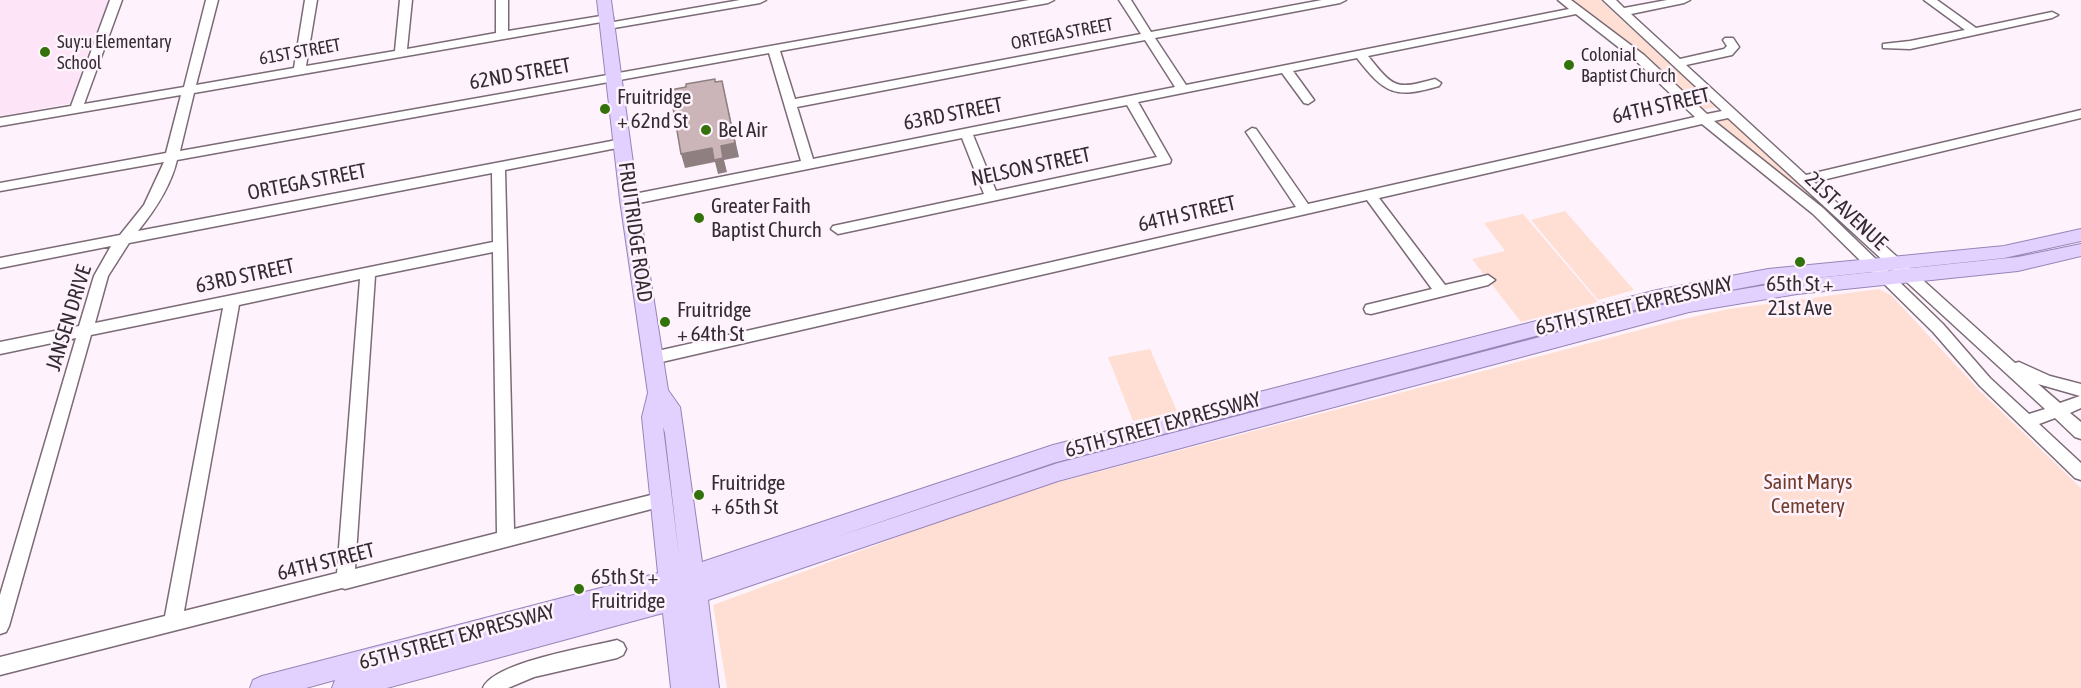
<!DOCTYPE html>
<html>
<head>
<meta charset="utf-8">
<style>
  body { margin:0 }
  canvas { display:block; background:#fef3fc }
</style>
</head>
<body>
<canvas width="2081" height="688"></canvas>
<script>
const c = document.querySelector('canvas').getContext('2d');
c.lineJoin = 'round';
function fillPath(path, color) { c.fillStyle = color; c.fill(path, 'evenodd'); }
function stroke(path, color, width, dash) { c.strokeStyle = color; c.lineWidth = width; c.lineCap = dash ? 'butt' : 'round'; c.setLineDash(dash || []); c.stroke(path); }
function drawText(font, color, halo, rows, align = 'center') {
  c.font = font + ' "Asap Condensed",sans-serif'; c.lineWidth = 5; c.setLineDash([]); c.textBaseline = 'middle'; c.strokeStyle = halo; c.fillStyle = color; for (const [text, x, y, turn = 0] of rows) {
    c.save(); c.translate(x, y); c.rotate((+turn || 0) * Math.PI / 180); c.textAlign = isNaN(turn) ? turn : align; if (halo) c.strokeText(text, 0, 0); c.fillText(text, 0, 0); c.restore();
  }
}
const built = new Path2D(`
  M0,0H110L72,103L0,116Z`);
const green = new Path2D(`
  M1568,0H1600L1717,107L1700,110Z
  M1728,118L1849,230L1711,122Z
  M1565,211L1634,290L1598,300L1531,220Z
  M1523,214L1598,302L1521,322L1472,259L1505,251L1484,223Z
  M1879,289L1891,295L1980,391L2081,488V688H727L713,605L1017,493L1674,321L1729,309Z
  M1150,349L1177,411L1133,421L1108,357Z`);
const minor = new Path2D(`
  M110,0H122L84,104L184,87L206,0H218L196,85L294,68L305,0H317L306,66L395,51L400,0H412L407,49L496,33V0H508V31L607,15L613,18L607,21L194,93L180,151L1029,0H1054L1048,3L780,51L795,99L1141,34L1119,0H1131L1151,32L1322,0H1346L1340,3L1155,38L1186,85L1569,9L1558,0H1571L1644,55L1707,114L1722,111L1603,0H1616L1624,8L1667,0H1690L1684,3L1631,14L1680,59L1724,49L1727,46L1723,40L1725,38H1733L1739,47L1732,55L1686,65L1806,175L2081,110V118L1814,182L2015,363L2019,362L2050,376L2081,384V408L2070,413L2081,422V439L2075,437L2055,418L2039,424L2081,463V480L2075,478L1980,386L1933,332L1813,214L1702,124L1379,198L1445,285L1488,275L1495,280L1488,285L1371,314L1366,313L1364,309L1366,305L1432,289L1367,200L653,364L648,362L645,358L648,354L653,352L1296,207L1246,132L1252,128L1256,129L1308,204L1695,117L1636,61L1576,14L1368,56C1394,88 1395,90 1435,79L1441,83L1439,86C1395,99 1385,94 1357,58L1293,71L1314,100L1308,104L1304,103L1282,73L1138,102L1171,160L1170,163L838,234L831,229L833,226L984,194L962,138L629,205L624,203L622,200L624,197L629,195L801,161L769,53L177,160C171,186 155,210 138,231L622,139L627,140L628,143L627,146L622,147L505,170L514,529L663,492L669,494L671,499L669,504L663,506L345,589L342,588L0,675V657L165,616L223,308L91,335L9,626L6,632L0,634V595L76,338L0,354V342L79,326L94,276L111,246L0,268V258L120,235L144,205L164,162L0,191V183L166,153L181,95L0,126V118L71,106ZM1145,40L1175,87L813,159L797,107ZM1127,105L1157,157L996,191L973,135ZM1728,118L2045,409L2029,414L1990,378L1943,324L1823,208L1714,121ZM492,173L493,242L95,323L108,276L129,243ZM493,252L497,533L355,569L375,276ZM360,279L337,573L184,611L239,305ZM2038,384L2080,396L2060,403Z
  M740,0H766L760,3L608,29L602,26L608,23Z
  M1924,0H1937L1976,28L2052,12L2058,15L2052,18L1910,49L1883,48V44L1910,41L1965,30Z
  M617,640L623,643L626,649L623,655L617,658L534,677L508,688H483C494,662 589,647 617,640Z`);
const major = new Path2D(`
  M597,0H611L638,200L668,390L680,407L702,562L1053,445L1657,290L1768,269L2004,246L2081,229V241L2004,258L1768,283L1657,304L1053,463L833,538L1058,463L1689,298L1797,280L2018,257L2081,244V256L2018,271L1797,294L1689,312L1058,481L708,600L719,688H671L663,613L387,688H332L335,680L306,688H250L253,680L262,676L658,573L642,417L648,393L620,200ZM663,427L665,433L679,556Z`);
const shadedWall = new Path2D(`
  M722,81L739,157L724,160L727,172L718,174L715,162L685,168L681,154Z`);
const building = new Path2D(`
  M715,79V82L722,81L735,143L721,146L723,158L714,160L712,148L681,154L670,90L686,87V84Z`);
const markers = [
  [45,52,6,"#33720b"],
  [1569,65,6,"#33720b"],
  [605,109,6,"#33720b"],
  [706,130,6,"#33720b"],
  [699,218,6,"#33720b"],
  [1800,262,6,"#33720b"],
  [665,322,6,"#33720b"],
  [699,495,6,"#33720b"],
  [579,589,6,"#33720b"]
];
const farStreetnames = [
  ["ORTEGA STREET",1062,34,-11],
  ["61ST STREET",300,52,-10]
];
const farPoinames = [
  ["Suy:u Elementary",57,42],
  ["School",57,63],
  ["Colonial",1581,55],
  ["Baptist Church",1581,76]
];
const streetNames = [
  ["62ND STREET",520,74,-10],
  ["64TH STREET",1661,106,-13],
  ["63RD STREET",953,114,-11],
  ["NELSON STREET",1031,167,-12],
  ["ORTEGA STREET",307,182,-11],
  ["21ST AVENUE",1846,211,43],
  ["64TH STREET",1187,214,-13],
  ["FRUITRIDGE ROAD",635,232,82],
  ["63RD STREET",245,276,-12],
  ["65TH STREET EXPRESSWAY",1634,306,-13],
  ["JANSEN DRIVE",69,318,-73],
  ["65TH STREET EXPRESSWAY",1163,425,-15],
  ["64TH STREET",326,562,-14],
  ["65TH STREET EXPRESSWAY",457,637,-15]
];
const poiNames = [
  ["Fruitridge",617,97],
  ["+ 62nd St",617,121],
  ["Bel Air",718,130],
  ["Greater Faith",711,206],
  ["Baptist Church",711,230],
  ["65th St +",1800,284,"center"],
  ["21st Ave",1800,308,"center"],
  ["Fruitridge",677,310],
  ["+ 64th St",677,334],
  ["Fruitridge",711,483],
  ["+ 65th St",711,507],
  ["65th St +",591,577],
  ["Fruitridge",591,601]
];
const parkNames = [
  ["Saint Marys",1808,482],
  ["Cemetery",1808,506]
];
fillPath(built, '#fde4f7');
fillPath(green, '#ffdfd4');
stroke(minor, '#7b6b77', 3);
stroke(major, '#9884b7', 2);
fillPath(minor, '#fff');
fillPath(major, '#e2d1fe');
fillPath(shadedWall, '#8f7f81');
fillPath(building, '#ccb5b8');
stroke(building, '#8f7f81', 1.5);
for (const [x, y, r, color] of markers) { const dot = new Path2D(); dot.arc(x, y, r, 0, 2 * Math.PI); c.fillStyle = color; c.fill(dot); stroke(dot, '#fef3fc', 2); }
drawText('18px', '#332c32', '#fef3fc', farStreetnames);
drawText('18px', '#332c32', '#fef3fc', farPoinames, 'left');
drawText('21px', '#332c32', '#fef3fc', streetNames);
drawText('21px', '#332c32', '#fef3fc', poiNames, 'left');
drawText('21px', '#723c2a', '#fef3fc', parkNames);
</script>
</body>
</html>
